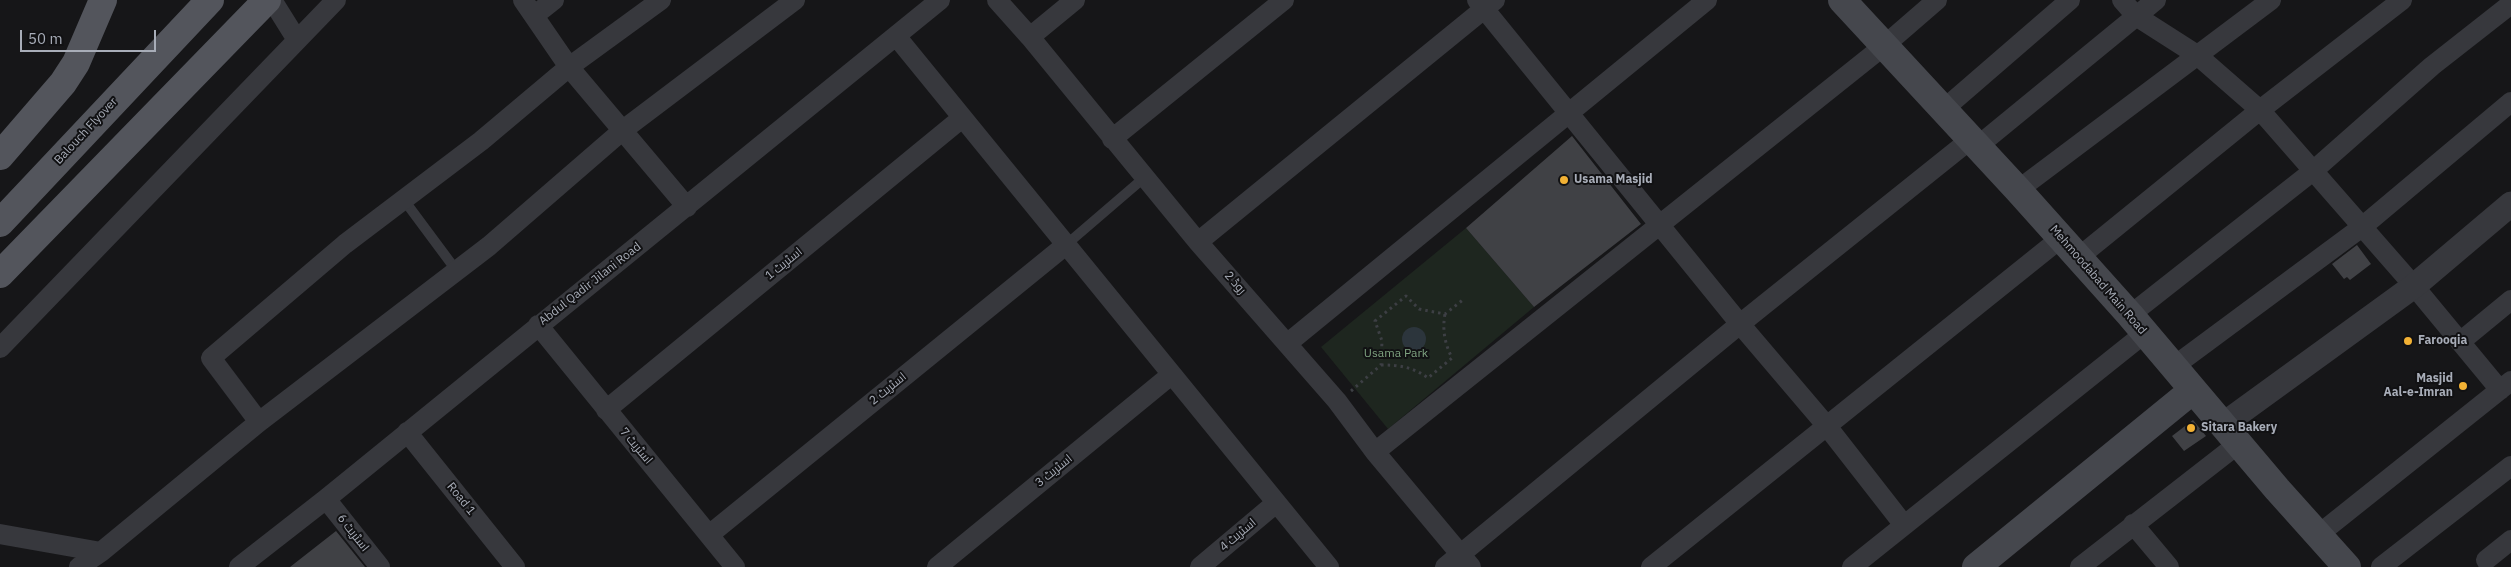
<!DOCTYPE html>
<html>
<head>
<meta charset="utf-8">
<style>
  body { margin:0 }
  #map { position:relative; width:2511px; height:567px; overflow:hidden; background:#161618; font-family:"IBM Plex Sans",sans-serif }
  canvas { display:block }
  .scale { position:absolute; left:20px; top:30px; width:136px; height:22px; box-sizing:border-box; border:2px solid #a8adb8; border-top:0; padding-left:6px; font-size:15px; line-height:18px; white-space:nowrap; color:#a8adb8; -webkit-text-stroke:4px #111113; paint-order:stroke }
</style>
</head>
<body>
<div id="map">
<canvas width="2511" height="567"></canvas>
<div class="scale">50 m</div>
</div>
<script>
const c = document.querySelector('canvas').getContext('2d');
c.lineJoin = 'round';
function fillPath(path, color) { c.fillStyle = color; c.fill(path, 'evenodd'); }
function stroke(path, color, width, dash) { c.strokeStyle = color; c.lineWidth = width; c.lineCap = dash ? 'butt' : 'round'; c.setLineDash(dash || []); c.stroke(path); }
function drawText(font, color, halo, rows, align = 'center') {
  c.font = font + ' "IBM Plex Sans",Cairo,sans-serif'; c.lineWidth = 4; c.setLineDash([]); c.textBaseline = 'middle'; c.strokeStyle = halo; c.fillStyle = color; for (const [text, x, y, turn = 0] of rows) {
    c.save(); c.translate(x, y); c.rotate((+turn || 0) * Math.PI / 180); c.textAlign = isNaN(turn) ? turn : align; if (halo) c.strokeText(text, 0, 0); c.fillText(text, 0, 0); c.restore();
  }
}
const green = new Path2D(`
  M1466,228L1534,307L1388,429L1321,347Z`);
const water = new Path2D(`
  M1402 339a12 12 0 1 1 24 0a12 12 0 1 1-24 0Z`);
const building = new Path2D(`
  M1572,136L1641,224L1534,307L1466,228Z
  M2357,245L2371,264L2350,280L2347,277L2344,279L2332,264Z
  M2193,420L2206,436L2184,451L2172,436Z
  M336,531L365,567H290Z`);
const path = new Path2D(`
  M1381,365C1399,365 1413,367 1428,378L1452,358C1445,344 1442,330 1445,314
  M1351,391L1381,365L1382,341L1375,321L1406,296L1419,309L1445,314L1464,299`);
const service = new Path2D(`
  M404,200L456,270
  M1067,244L1145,177`);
const minor = new Path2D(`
  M272,0L297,40
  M523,0L569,67L687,207
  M997,0L1030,37L1198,242L1337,401L1375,452L1471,567
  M1477,0L1740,324L1826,425L1904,525
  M2122,0L2136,16L2197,55L2260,110L2414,286L2500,390
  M535,15L554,0
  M896,36L1329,567
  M1030,37L1075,0
  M1944,109L2070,0
  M1112,139L1284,0
  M1978,146L2156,0
  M2018,190L2271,0
  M1198,242L1495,0
  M2079,257L2260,110L2402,0
  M2130,315L2313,171L2432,66L2511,4
  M538,325L735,567
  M2460,342L2511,300
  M1288,343L1707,0
  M0,348L336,0
  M2173,367L2362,227L2511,102
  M606,410L962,118
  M259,422L211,358L345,244L481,141L569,67L661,0
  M407,432L515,567
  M1375,452L1885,45L1937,0
  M326,499L380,567
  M2133,524L2169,567
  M0,534L101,552
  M709,535L1067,244
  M2318,535L2511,381
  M2486,560L2511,540
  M79,567L101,552L259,422L489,246L623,130L795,0
  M239,567L326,499L940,0
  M937,567L1171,375
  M1200,567L1276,503
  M1445,567L1740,324L1971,139
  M1651,567L2061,238
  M1852,567L2145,333
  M2080,567L2238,444
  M2381,567L2511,466`);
const tertiary = new Path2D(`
  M2224,424L2414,286L2511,204`);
const secondary = new Path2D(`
  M1842,0L2018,190L2130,315L2277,489L2347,567
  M1976,567L2193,390`);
const primary = new Path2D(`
  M0,156L63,83L76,63L103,0
  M0,223L210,0
  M0,274L267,0`);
const markers = [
  [1564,180,5,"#f2b134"],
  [2408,341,5,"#f2b134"],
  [2463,386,5,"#f2b134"],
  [2191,428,5,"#f2b134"]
];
const streetNames = [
  ["Balouch Flyover",86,131,-47],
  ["اسٹریٹ 1",784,264,-39],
  ["Mehmoodabad Main Road",2098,280,49],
  ["روڈ 2",1235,283,48],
  ["Abdul Qadir Jilani Road",590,284,-38],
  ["اسٹریٹ 2",888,389,-39],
  ["اسٹریٹ 7",636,446,50],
  ["اسٹریٹ 3",1054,471,-39],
  ["Road 1",461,499,51],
  ["اسٹریٹ 6",353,533,52],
  ["اسٹریٹ 4",1238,535,-40]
];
const poiNames = [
  ["Usama Masjid",1574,180],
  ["Farooqia",2418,341],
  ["Masjid",2453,379,"right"],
  ["Aal-e-Imran",2453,393,"right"],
  ["Sitara Bakery",2201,428]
];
const parkNames = [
  ["Usama Park",1396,354]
];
fillPath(green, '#1e261f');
fillPath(water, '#2c353c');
fillPath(building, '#404145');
stroke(path, '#3d3f44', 3, [2.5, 4]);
stroke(service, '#37383d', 10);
stroke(minor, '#37383d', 20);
stroke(tertiary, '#37383d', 25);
stroke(secondary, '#45474d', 28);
stroke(primary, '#53555c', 28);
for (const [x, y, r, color] of markers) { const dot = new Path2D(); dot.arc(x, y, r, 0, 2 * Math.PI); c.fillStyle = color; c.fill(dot); stroke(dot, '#111113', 2); }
drawText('12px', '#a8adb8', '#111113', streetNames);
drawText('bold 12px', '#a8adb8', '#111113', poiNames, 'left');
drawText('12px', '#7fa381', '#111113', parkNames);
</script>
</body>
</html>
